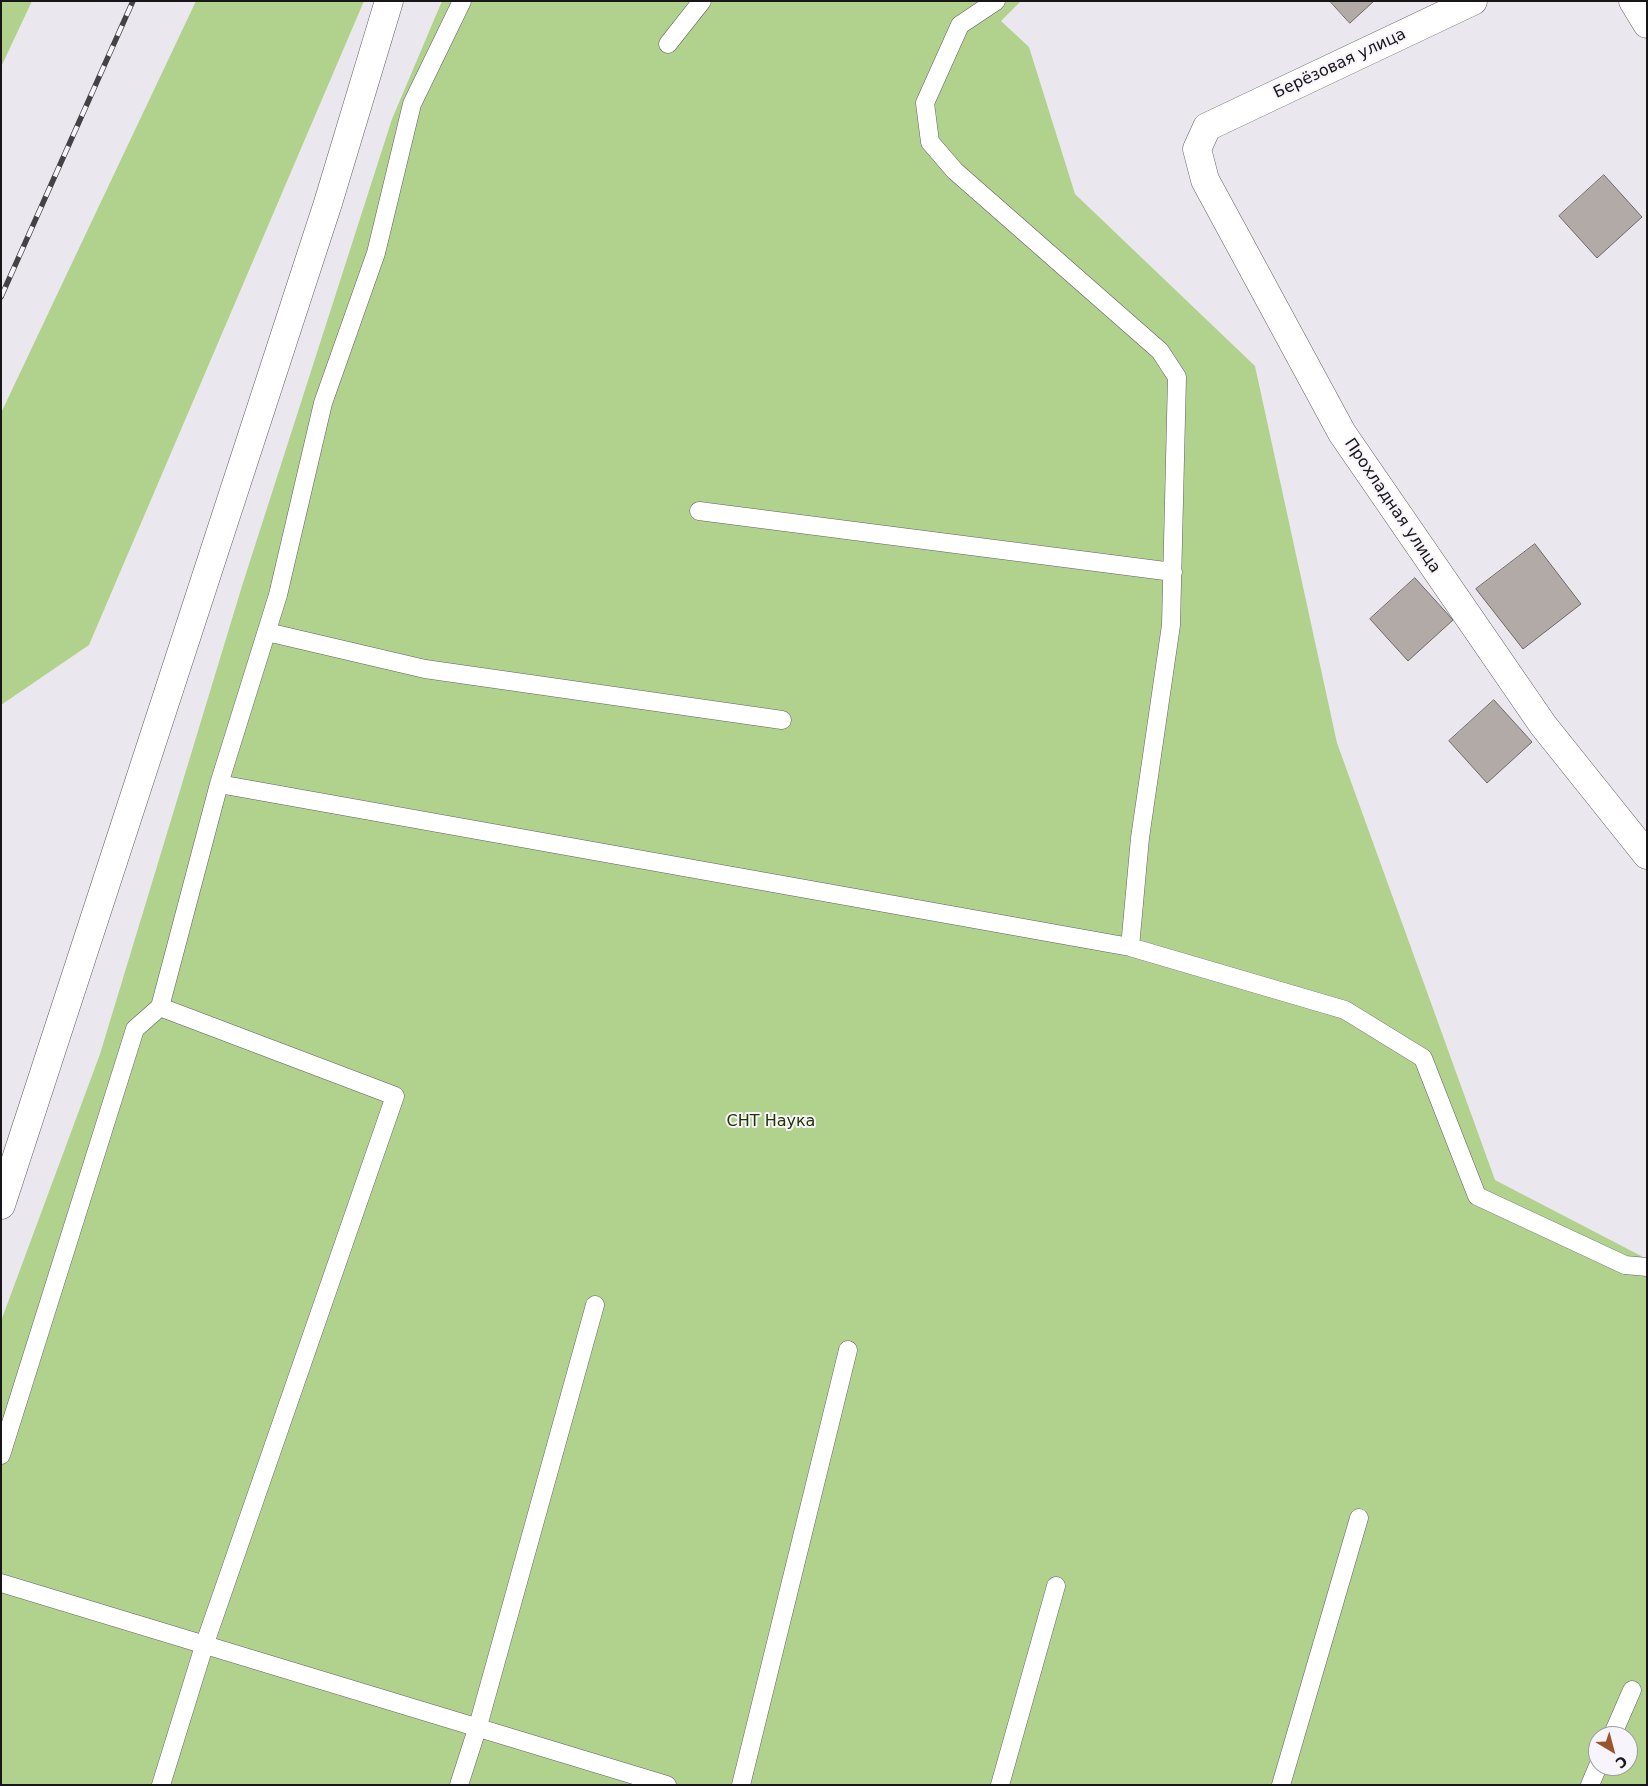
<!DOCTYPE html>
<html>
<head>
<meta charset="utf-8">
<style>
  body { margin:0 }
  #map { position:relative; width:1648px; height:1786px; overflow:hidden; background:#ebe7ee; font-family:"DejaVu Sans",sans-serif }
  canvas { display:block }
  .frame { position:absolute; inset:0; border:2px solid #181619; pointer-events:none }
  .north { position:absolute; left:1588px; top:1726px; width:50px; height:50px; box-sizing:border-box; background:#f8f4fb; border:1px solid #9e9ba1; border-radius:50%; rotate:143deg; font-size:14px; font-weight:700; line-height:20px; text-align:center; color:#181619 }
  .north::after { content:''; display:block; margin:auto; width:18px; height:22px; background:#9b542c; clip-path:polygon(50% 0,100% 100%,50% 72%,0 100%) }
</style>
</head>
<body>
<div id="map">
<canvas width="1648" height="1786"></canvas>
<div class="frame"></div>
<div class="north">С</div>
</div>
<script>
const c = document.querySelector('canvas').getContext('2d');
c.lineJoin = 'round';
function fillPath(path, color) { c.fillStyle = color; c.fill(path, 'evenodd'); }
function stroke(path, color, width, dash) { c.strokeStyle = color; c.lineWidth = width; c.lineCap = dash ? 'butt' : 'round'; c.setLineDash(dash || []); c.stroke(path); }
function drawText(font, color, halo, rows, align = 'center') {
  c.font = font + ' "DejaVu Sans",sans-serif'; c.lineWidth = 4; c.setLineDash([]); c.textBaseline = 'middle'; c.strokeStyle = halo; c.fillStyle = color; for (const [text, x, y, turn = 0] of rows) {
    c.save(); c.translate(x, y); c.rotate((+turn || 0) * Math.PI / 180); c.textAlign = isNaN(turn) ? turn : align; if (halo) c.strokeText(text, 0, 0); c.fillText(text, 0, 0); c.restore();
  }
}
const green = new Path2D(`
  M1,1H32L1,67Z
  M196,1H364L89,645L1,705V413Z
  M442,1H1021L1001,21L1029,47L1075,194L1255,366L1337,743L1495,1180L1647,1259V1785H1V1321L100,1054L242,586L392,119ZM1598,1736H1628V1766H1598Z`);
const building = new Path2D(`
  M1330,1H1374L1350,23Z
  M1604,175L1642,217L1597,258L1559,216Z
  M1535,544L1581,604L1523,649L1476,589Z
  M1415,578L1453,620L1408,661L1370,619Z
  M1494,700L1532,742L1487,783L1449,741Z`);
const lane = new Path2D(`
  M996,1L960,25L925,103L930,142L955,171L1160,351L1177,377L1171,625L1140,838L1130,947
  M668,44L702,1
  M699,511L1173,572
  M267,632L425,669L782,720
  M219,784L1130,947L1345,1010L1423,1058L1477,1196L1625,1265L1647,1267
  M1,1455L135,1029L160,1007
  M1,1583L667,1785
  M1612,1736L1632,1690
  M161,1785L204,1646L395,1096L160,1007L219,784L278,595L323,403L376,253L412,104L462,1
  M459,1785L478,1726L595,1305
  M741,1785L848,1350
  M1000,1785L1056,1586
  M1281,1785L1359,1518
  M1590,1785L1598,1766`);
const street = new Path2D(`
  M1473,1L1207,127L1197,149L1205,180L1342,433L1543,725L1647,855
  M1633,1L1647,24`);
const secondary = new Path2D(`
  M1,1205L328,203L389,1`);
const rail = new Path2D(`
  M1,297L133,1`);
const streetNames = [
  ["Берёзовая улица",1340,64,-25],
  ["Прохладная улица",1392,506,56]
];
const parkNames = [
  ["СНТ Наука",771,1122]
];
fillPath(green, '#b1d28c');
fillPath(building, '#b1aaa6');
stroke(building, '#6e6864', 1);
stroke(lane, '#625f64', 19);
stroke(street, '#625f64', 29);
stroke(secondary, '#625f64', 29);
stroke(lane, '#fff', 18);
stroke(street, '#fff', 28);
stroke(secondary, '#fff', 28);
stroke(rail, '#444245', 5.5);
stroke(rail, '#f8f4fb', 4, [11]);
drawText('16px', '#181619', '#f8f4fb', streetNames);
drawText('16px', '#213500', '#f8f4fb', parkNames);
</script>
</body>
</html>
